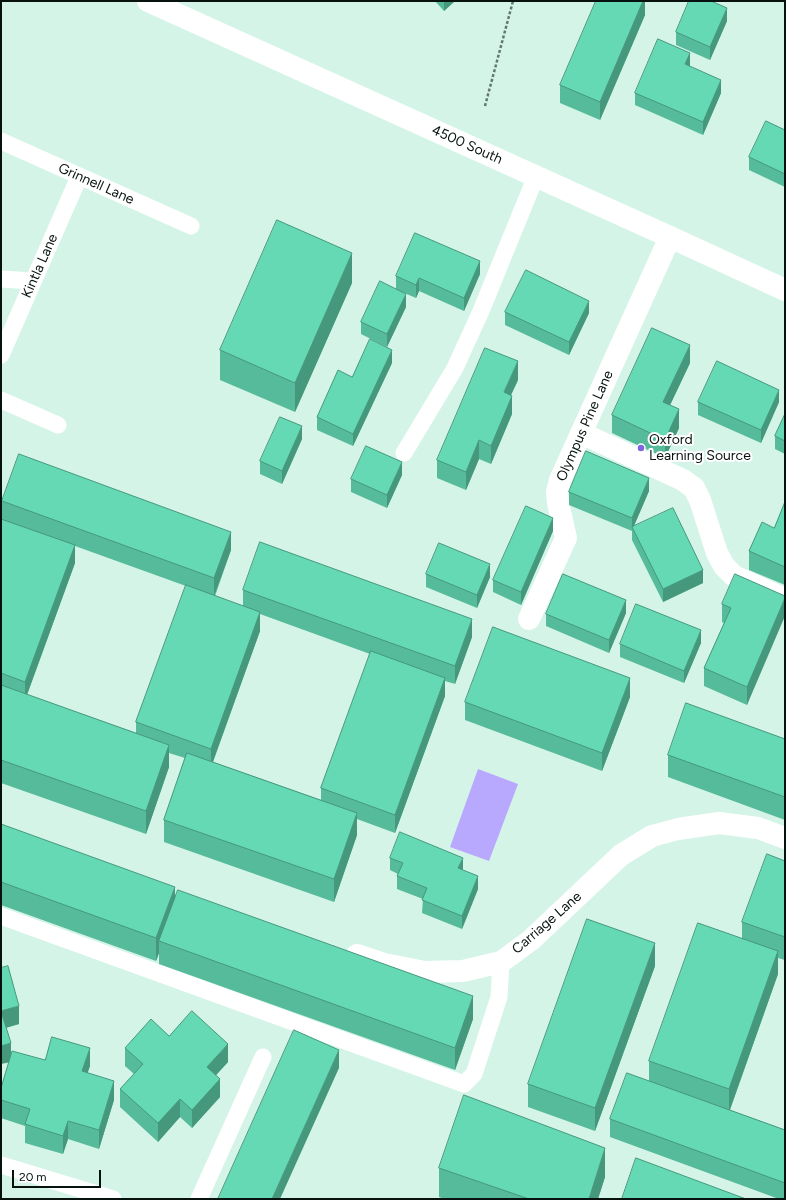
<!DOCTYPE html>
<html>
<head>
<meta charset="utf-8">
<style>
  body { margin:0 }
  #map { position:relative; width:786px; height:1200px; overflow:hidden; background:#d4f4e7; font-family:Figtree,sans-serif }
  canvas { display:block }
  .frame { position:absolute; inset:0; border:2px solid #07120e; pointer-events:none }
  .scale { position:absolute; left:12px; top:1170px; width:89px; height:18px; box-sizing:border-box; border:2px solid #07120e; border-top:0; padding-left:5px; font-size:12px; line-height:14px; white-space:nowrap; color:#07120e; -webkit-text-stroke:3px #fff; paint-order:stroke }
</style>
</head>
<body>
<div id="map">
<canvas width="786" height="1200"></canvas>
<div class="frame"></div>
<div class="scale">20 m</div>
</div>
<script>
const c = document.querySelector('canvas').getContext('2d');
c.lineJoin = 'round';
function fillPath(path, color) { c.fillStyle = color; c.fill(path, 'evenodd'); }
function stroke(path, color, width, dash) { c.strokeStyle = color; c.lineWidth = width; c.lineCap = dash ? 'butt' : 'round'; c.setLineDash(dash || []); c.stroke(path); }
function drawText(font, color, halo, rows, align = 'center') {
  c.font = font + ' Figtree,sans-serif'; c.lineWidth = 4; c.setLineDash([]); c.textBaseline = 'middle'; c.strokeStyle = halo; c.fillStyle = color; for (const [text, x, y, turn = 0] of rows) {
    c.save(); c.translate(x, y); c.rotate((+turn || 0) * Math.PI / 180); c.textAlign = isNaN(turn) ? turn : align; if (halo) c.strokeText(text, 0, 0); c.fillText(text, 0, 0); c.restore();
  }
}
const water = new Path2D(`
  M478,769L518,784L489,861L450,847Z`);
const path = new Path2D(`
  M485,106L513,1`);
const lane = new Path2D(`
  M1,141L191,226
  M1,279L33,281
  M1,355L79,177
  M1,400L58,425
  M404,453L455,368L481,311L536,176
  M1,916L464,1084L474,1074L499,997L501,962
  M1,1165L113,1199
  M199,1199L263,1057`);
const street = new Path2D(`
  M581,433L683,480L694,488L700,500L717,553L724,566L734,576L785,599
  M529,619L566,538L558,503L557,492L560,480L670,237
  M357,955L384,964L425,972L463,971L501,962L531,940L621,855L652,836L678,829L719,823L758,828L785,838`);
const secondary = new Path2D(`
  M148,1L670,237L785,290`);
const wall = new Path2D(`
  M435,1H455L444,11Z
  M645,1V15L600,120L560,103V85Z
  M727,21L710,60L676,45V32Z
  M690,66L689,67L721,93L703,135L635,105V93Z
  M785,130V187L749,170V157Z
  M480,274L464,311L419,291L416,298L402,292L406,307L387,347L361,334V322L396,289V276Z
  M352,283L295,412L220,380V350Z
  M505,312L589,313L569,355L505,325Z
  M392,363L353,446L317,430V417L352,377Z
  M690,363L670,405L679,428L665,458L612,433V415Z
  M518,380L511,395L512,414L491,464L479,459L466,490L437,478V460Z
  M698,402H779L761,443L698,415Z
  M785,414V454L775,449V436Z
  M302,439L282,484L260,474V461Z
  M402,475L387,508L351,492V479Z
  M649,491L634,526L703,583L663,602L632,540V530V531L569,505V492Z
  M2,501L231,550L215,596L243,606V590L472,637L455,684L445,681V696L395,833L357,819V835L334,902L164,842V820L185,758L169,753V767L146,834L1,783V519H2ZM75,546L186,586L136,722V733L27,695L75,563ZM260,614L370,654L321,788V800L213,762L260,631Z
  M785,502V585L749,570V551L774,528Z
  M553,531L521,605L493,592V580Z
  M426,574L490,577L477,608L426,587Z
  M785,596L747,705L704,686V668L724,623L722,622V604Z
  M626,613L609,653L546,626V614Z
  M701,643L684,683L620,657V644Z
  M630,697L602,771L465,720V702Z
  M785,739V820L668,777V755Z
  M1,824L473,1019L455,1070L159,964V953L156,961L1,905Z
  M390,858L463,870L478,889L462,929L422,913L423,899L397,889V876L398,874L390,870Z
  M785,861V960L778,958V974L730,1110L785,1130V1199H779L610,1137V1119L649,1081V1061L742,938V922Z
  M655,966L595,1131L528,1107V1084Z
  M1,968L19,1024L6,1028L11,1056L90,1066L87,1073L114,1100L99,1149L68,1139L63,1154L25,1143V1126L1,1118V1088L9,1062Z
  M169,1036L228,1062L216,1075L220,1097L192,1128L180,1117L158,1142L120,1107V1089L134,1074L125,1066V1048Z
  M439,1168L605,1177L598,1199H444L439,1197Z`);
const shadedWall = new Path2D(`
  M444,1H455L444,11Z
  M643,1H645V15L600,120V102Z
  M727,8V21L710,60V47Z
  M690,53V66L685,77V64Z
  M721,80V93L703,135V122Z
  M352,253V283L295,412V383Z
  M480,261V274L464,311V298Z
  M419,278V291L416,298V285Z
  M406,294V307L387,347V334Z
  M589,301V313L569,355V342Z
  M690,345V363L663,420V402Z
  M392,350V363L353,446V434Z
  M518,361V380L504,410V392Z
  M779,390V402L761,443V430Z
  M512,396V414L491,464V446Z
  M679,409V428L665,458V440Z
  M302,426V439L282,484V471Z
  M479,440V459L466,490V472Z
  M402,462V475L387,508V495Z
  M649,478V491L633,528L632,527V531V518Z
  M553,518V531L521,605V592Z
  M231,532V550L214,596V578Z
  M75,545V563L25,700V682Z
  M490,564V577L477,608V595Z
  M703,570V583L663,602V589Z
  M785,598V616L747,705V687Z
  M626,600V613L609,653V640Z
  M260,612V631L211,767V749Z
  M472,619V637L455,684V666Z
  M701,630V643L684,683V671Z
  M445,678V696L395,833V815Z
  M630,678V697L602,771V753Z
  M169,745V767L146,834V811Z
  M357,813V835L334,902V879Z
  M463,858V871L458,868Z
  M478,876V889L462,929V916Z
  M175,887V910L159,941V953L156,961V938Z
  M655,943V966L595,1131V1108Z
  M778,951V974L729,1112V1089Z
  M473,996V1019L455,1070V1048Z
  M19,1006V1024L1,1029V1011Z
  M11,1043V1062L1,1064V1046Z
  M228,1044V1062L207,1085V1067Z
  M90,1048V1066L82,1090V1071Z
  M339,1050V1068L280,1199H272Z
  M220,1079V1097L192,1128V1110Z
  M114,1081V1100L99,1149V1130Z
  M180,1099V1117L158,1142V1123Z
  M68,1121V1139L63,1154V1136Z
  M605,1148V1177L598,1199H589Z`);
const building = new Path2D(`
  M596,1H643L600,102L560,85Z
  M689,1H711L727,8L710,47L676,32Z
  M658,39L690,53L685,64L721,80L703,122L635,93Z
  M766,121L785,130V174L749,157Z
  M277,220L352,253L295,383L220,350Z
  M415,233L480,261L464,298L419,278L416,285L396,276Z
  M526,270L589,301L569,342L505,312Z
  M380,281L406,294L387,334L361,322Z
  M652,328L690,345L663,402L679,409L665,440L612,415Z
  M370,339L392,350L353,434L317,417L338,370L352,377Z
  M485,348L518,361L504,392L512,396L491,446L479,440L466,472L437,460Z
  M717,361L779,390L761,430L698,402Z
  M785,414V441L775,436Z
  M280,417L302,426L282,471L260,461Z
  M366,446L402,462L387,495L351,479Z
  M586,451L649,478L632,518L569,492Z
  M19,454L231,532L214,578L2,501Z
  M785,502V567L749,551L762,522L774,528Z
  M526,506L553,518L521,592L493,580Z
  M673,508L703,570L663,589L632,527Z
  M1,519L75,545L25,682L1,673Z
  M260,542L472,619L455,666L243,590Z
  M439,543L490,564L477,595L426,574Z
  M563,574L626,600L609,640L546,614Z
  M735,574L785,596V598L747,687L704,668L731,608L722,604Z
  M186,585L260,612L211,749L136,722Z
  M636,604L701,630L684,671L620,644Z
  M493,627L630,678L602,753L465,702Z
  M371,651L445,678L395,815L321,788Z
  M1,685L169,745L146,811L1,760Z
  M686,703L785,739V797L668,755Z
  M187,753L357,813L334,879L164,820Z
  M1,824L175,887L156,938L1,882Z
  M400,832L463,858L458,868L478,876L462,916L422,900L427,888L397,876L403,863L390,858Z
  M767,854L785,861V937L742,922Z
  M178,890L473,996L455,1048L159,941Z
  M587,919L655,943L595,1108L528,1084Z
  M698,923L778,951L729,1089L649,1061Z
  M8,966L19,1006L1,1011L11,1043L1,1046V968Z
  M192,1011L228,1044L207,1067L220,1079L192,1110L180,1099L158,1123L120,1089L143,1064L125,1048L151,1019L169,1036Z
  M294,1030L339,1050L272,1199H218Z
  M52,1037L90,1048L82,1071L114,1081L99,1130L68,1121L63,1136L25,1124L30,1109L1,1100V1088L12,1051L45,1060Z
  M627,1073L785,1130V1183L610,1119Z
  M464,1095L605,1148L589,1199H529L439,1168Z
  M636,1158L746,1199H622Z`);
const markers = [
  [641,448,4,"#8364df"]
];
const streetNames = [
  ["4500 South",467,145,24],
  ["Grinnell Lane",96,184,24],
  ["Kintla Lane",40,266,-66],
  ["Olympus Pine Lane",585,426,-66],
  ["Carriage Lane",547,923,-41]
];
const poiNames = [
  ["Oxford",649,440],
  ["Learning Source",649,456]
];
fillPath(water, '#b8a8fe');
stroke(path, '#647870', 2.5, [3, 2]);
stroke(lane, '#fff', 17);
stroke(street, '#fff', 22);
stroke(secondary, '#fff', 22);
fillPath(wall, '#56bb9a');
fillPath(shadedWall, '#46987d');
fillPath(building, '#64d9b3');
stroke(building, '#46987d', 1);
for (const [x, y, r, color] of markers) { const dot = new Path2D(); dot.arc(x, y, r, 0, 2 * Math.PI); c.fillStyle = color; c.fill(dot); stroke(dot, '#fff', 1.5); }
drawText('14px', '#07120e', '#fff', streetNames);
drawText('14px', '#07120e', '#fff', poiNames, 'left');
</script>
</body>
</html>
